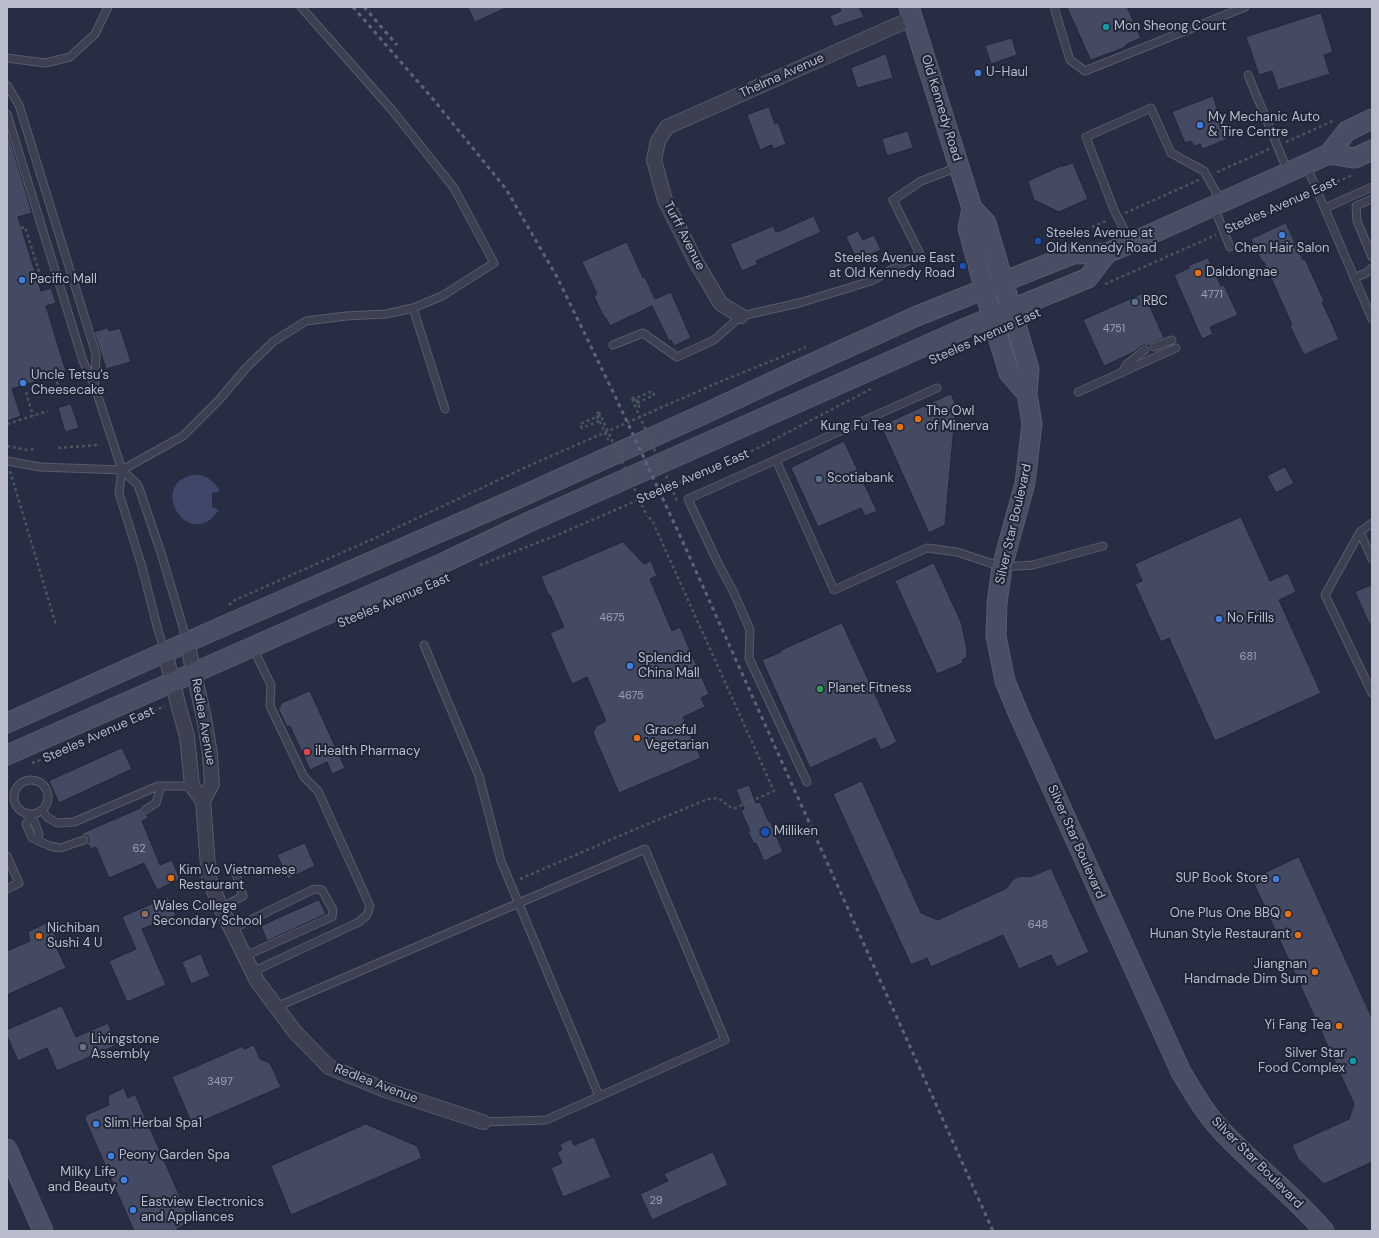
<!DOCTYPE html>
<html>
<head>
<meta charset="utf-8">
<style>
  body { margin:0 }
  #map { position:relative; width:1379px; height:1238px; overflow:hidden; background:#272d42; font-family:"DM Sans",sans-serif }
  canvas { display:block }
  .frame { position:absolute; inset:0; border:8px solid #b9bccb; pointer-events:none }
</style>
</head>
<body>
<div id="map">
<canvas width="1379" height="1238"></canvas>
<div class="frame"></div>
</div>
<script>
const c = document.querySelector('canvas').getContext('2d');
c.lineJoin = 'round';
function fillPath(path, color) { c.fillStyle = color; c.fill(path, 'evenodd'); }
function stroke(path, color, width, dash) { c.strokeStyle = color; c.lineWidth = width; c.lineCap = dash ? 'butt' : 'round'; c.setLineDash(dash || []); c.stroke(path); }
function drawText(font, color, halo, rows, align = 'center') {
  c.font = font + ' "DM Sans",sans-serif'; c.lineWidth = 4; c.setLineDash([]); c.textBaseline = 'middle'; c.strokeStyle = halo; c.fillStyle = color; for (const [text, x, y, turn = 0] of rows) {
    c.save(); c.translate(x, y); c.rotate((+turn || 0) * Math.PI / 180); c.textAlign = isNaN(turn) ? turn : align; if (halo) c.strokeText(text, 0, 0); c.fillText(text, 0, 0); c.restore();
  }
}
const water = new Path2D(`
  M192,475C204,473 214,480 220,491L212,493V507L219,510L218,511C190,552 147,486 192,475Z`);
const building = new Path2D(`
  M468,7H508L475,22Z
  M839,7H859L864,17L834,27L830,16L841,11Z
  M1067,7H1127L1141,38L1127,44L1123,48L1091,60Z
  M1321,13L1333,52L1324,55L1330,74L1278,90L1272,71L1259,75L1246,37Z
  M1012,38L1017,55L991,64L985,46Z
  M886,54L893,78L857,88L851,68Z
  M1213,96L1227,139L1203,149L1200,144L1194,146L1191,141L1185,143L1172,112Z
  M769,107L775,124L778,122L786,144L773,149L772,145L760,150L747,115Z
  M908,131L913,148L887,156L882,139Z
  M7,136H9L32,213L18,217L41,291L51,288L56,303L46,306L66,372L12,389L21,416L7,421Z
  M1073,163L1088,199L1059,212L1034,200L1028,181L1063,165V166Z
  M814,216L821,232L756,261L758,264L742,271L730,244L773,226L776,232L780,231Z
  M1286,223L1303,260L1305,259L1324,301L1322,302L1339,339L1304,355L1290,326L1292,325L1264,262H1262L1251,239Z
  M858,231L863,240L874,235L881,250L857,260L846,237Z
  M627,242L643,278L645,277L655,299L671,292L691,338L674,346L671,340L669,341L652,306L610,326L606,318H605L602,313L594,296L597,294L582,262Z
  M1208,258L1221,286L1224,285L1238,315L1210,327L1213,334L1202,339L1174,275L1189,268L1188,266Z
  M1144,293L1164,338L1152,343L1148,346L1145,345L1142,346L1134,352L1104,366L1083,320Z
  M108,328L109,331L120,328L131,362L106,369L94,332Z
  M951,394L956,405L945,525L929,533L881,426Z
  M71,404L79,428L65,432L58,408Z
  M844,441L877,511L865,516L861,508L818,527L791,468Z
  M1285,467L1294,483L1276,493L1267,476Z
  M1241,517L1270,581L1288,573L1296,592L1279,600L1321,693L1215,741L1169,638L1161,642L1135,584L1142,581L1135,564Z
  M623,542L644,564L651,561L657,576L650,579L672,631L680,627L709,694L701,698L705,707L683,717L701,758L619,793L593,733L596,726L606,721L587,677L572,684L550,633L564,627L550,595L549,596L541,577Z
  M934,563L961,622L966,644L967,657L962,660L963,663L937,674L895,581Z
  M1372,585V630L1355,592Z
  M842,623L897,742L881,750L875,738L810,768L762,660L781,652L780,651Z
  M310,691L345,768L332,774L327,762L310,770L290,726L287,727L278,708L281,706L280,704Z
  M122,748L132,769L59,803L49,781Z
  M862,781L921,913L938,920L1007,888L1012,880L1018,877L1024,876L1030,877L1051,868L1089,952L1057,967L1051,955L1019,969L1003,935L931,967L927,958L911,965L833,794Z
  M749,785L756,803L760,802L769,822L770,821L783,852L764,861L756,843L754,844L748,832L750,831L741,811L744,809L736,790Z
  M141,808V813L147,815L148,818L142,821L160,865L172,860L180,879L157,890L144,863L109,878L96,847L91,849L89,845L87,846L86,845L89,841V838L87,836L82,835L81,834Z
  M305,843L315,866L288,879L277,855Z
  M1299,857L1372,1018V1162L1324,1184L1298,1159L1292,1145L1349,1119L1354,1104L1252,879Z
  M168,897L176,915L142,929L166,985L127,1002L109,961L136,949L122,917Z
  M319,900L326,914L267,941L261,926Z
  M49,922L57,939L53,940L66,968L7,995V951L30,941L28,932Z
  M201,954L210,976L191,984L182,962Z
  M62,1006L76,1037L108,1023L117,1045L57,1071L47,1048L18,1061L7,1036V1030Z
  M254,1045L260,1059L270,1063L281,1087L193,1125L192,1124L172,1077L243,1046L244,1049Z
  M124,1088L128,1098L135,1094L191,1222L178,1228L176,1231H134L85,1119L86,1115L109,1105L108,1096Z
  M366,1124L417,1146L422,1158L291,1215L271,1166Z
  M594,1137L611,1177L563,1197L551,1168L562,1163L557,1152L562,1150L560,1144L571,1139L574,1145Z
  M713,1152L728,1185L652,1220L640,1194L668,1181L664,1174Z`);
const path = new Path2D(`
  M1286,142L1333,121
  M1217,172L1269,149
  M1326,186L1353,175
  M1125,213L1199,180
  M21,228L25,227L42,281
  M1233,228L1309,194
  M1070,237L1108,220
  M1105,284L1216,235
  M55,376L61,394
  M26,392L33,416
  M632,399L635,397L640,409
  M632,400L652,391L654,395L637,403
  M599,412L596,414L608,439H609
  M599,421L582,428L580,424L601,415
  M7,424L48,411
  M7,446L27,450L36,449
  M58,448L97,445
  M10,471L56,625
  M480,565L555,536L756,449L871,389
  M229,605L233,601L375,538L524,468L717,383L806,347
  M32,763L62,753L165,706
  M520,879L631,831L708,799L718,798L733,809L774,791L652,520L647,516`);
const lane = new Path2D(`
  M1054,7L1070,60L1085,71L1245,7
  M7,58L45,63L70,57L95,34L108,7
  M1248,75L1288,172
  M7,85L19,105L96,354L95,382
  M7,114L83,361L94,384L122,470L119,493L142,567L158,630L165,652
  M1306,165L1372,319
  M1372,199L1356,206L1357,221L1372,257
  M1214,207L1230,247
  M1325,208L1372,187
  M1131,243L1114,210L1086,137L1151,108L1171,153L1204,171L1221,201
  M1354,278L1366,273L1372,268
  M413,308L445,409
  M613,345L643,333L677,357L714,340L741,316L799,303L871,281L920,254L893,200L921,181L958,167
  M1154,347L1172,340
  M1122,373L1127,364L1145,350
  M1078,392L1176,348
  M776,460L834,590L927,548L957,552L1002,567L1033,565L1103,546
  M7,461L40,467L122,470L183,436L219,400L246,368L274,341L306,321L346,316L386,314L413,308L442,296L494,263L454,188L392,110L301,7
  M122,470L138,485L162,556L187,641
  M1372,523L1360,532L1372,559
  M1360,532L1325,595L1372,693
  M424,645L479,776L501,861L599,1096
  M14 797a17 17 0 1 1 34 0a17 17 0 1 1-34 0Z
  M807,782L749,658L750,630L734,593L716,559L688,499L937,388
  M42,810L47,817L57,823L74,822L158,786H192
  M145,810L156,803L161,786
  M27,815L29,819L34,821L39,834L38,840
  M29,819L26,824L32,838L50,846L60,848L84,840
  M7,856L19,883L7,889
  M221,908L243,896L235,871
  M232,929L314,889L322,890L333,910L332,917L245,956
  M252,972L359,922L367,915L370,906L318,791L304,777L270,706L271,685L253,648
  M276,1007L645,849L725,1040L546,1120L483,1122`);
const street = new Path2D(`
  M741,316L721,304L696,262L665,200L654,160L658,141L667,127L913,18
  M187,642L204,718L210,754L212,784L203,801L209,879L221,908L257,981L295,1032L329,1067L388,1091L483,1122
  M165,652L179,708L187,736L192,786L203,801`);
const secondary = new Path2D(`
  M909,7L972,208L986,223L1029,369L1027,394L1032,424L1025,483L1002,567L997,603L996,636L1005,681L1019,715L1181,1072C1193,1092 1205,1113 1221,1130C1253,1165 1293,1194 1324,1231
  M1329,154L1355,158L1372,150
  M972,208L968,228L992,317L1009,373L1027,394
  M7,723L210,632L518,498L717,408L800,369L917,316L1073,254L1107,253L1131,243L1329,154L1347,131L1372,119
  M7,755L443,563L531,521L963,329L1088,278L1107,253
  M7,1149L43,1231`);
const rail = new Path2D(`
  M353,7L433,99L506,189L557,277L616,398L682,540L993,1231
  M364,7L397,45`);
const pathBridge = new Path2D(`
  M632,399L678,503
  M599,412L647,516`);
const markers = [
  [1106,27,4,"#0f9aa8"],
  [978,73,4,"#3f7fe0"],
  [1200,125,4,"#3f7fe0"],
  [1282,235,4,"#3f7fe0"],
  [1038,241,4,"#1a4fb4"],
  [963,266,4,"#1a4fb4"],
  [1198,273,4,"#e8710a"],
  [22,280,4,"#3f7fe0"],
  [1135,302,4,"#5c6f8a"],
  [23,383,4,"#3f7fe0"],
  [918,419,4,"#e8710a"],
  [900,427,4,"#e8710a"],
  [819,479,4,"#5c6f8a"],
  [1219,619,4,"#3f7fe0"],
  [630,666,4,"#3f7fe0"],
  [820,689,4,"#2e9e5b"],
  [637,738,4,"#e8710a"],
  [307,752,4,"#e0444e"],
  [765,832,5,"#1a4fb4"],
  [171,878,4,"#e8710a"],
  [1276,879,4,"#3f7fe0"],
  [145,914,4,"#8d6e63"],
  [1288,914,4,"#e8710a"],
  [1298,935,4,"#e8710a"],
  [39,936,4,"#e8710a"],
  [1315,972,4,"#e8710a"],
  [1339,1026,4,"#e8710a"],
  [83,1047,4,"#6b7280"],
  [1353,1061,4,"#0f9aa8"],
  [96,1124,4,"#3f7fe0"],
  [111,1156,4,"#3f7fe0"],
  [124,1180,4,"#3f7fe0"],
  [133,1210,4,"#3f7fe0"]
];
const numberNames = [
  ["4771",1212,295],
  ["4751",1114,329],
  ["4675",612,618],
  ["681",1248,657],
  ["4675",631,696],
  ["62",139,849],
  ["648",1038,925],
  ["3497",220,1082],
  ["29",656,1201]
];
const poiNames = [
  ["Mon Sheong Court",1114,27],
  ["U-Haul",986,73],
  ["My Mechanic Auto",1208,118],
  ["& Tire Centre",1208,133],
  ["Steeles Avenue at",1046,234],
  ["Old Kennedy Road",1046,249],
  ["Chen Hair Salon",1282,249,"center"],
  ["Steeles Avenue East",955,259,"right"],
  ["at Old Kennedy Road",955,274,"right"],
  ["Daldongnae",1206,273],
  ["Pacific Mall",30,280],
  ["RBC",1143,302],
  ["Uncle Tetsu's",31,376],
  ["Cheesecake",31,391],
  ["The Owl",926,412],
  ["of Minerva",926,427],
  ["Kung Fu Tea",892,427,"right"],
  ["Scotiabank",827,479],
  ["No Frills",1227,619],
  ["Splendid",638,659],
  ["China Mall",638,674],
  ["Planet Fitness",828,689],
  ["Graceful",645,731],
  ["Vegetarian",645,746],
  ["iHealth Pharmacy",315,752],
  ["Milliken",774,832],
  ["Kim Vo Vietnamese",179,871],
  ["Restaurant",179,886],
  ["SUP Book Store",1268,879,"right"],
  ["Wales College",153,907],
  ["Secondary School",153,922],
  ["One Plus One BBQ",1280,914,"right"],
  ["Nichiban",47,929],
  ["Sushi 4 U",47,944],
  ["Hunan Style Restaurant",1290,935,"right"],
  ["Jiangnan",1307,965,"right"],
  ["Handmade Dim Sum",1307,980,"right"],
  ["Yi Fang Tea",1331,1026,"right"],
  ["Livingstone",91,1040],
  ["Assembly",91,1055],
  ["Silver Star",1345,1054,"right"],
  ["Food Complex",1345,1069,"right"],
  ["Slim Herbal Spa1",104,1124],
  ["Peony Garden Spa",119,1156],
  ["Milky Life",116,1173,"right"],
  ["and Beauty",116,1188,"right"],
  ["Eastview Electronics",141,1203],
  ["and Appliances",141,1218]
];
const streetNames = [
  ["Thelma Avenue",782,76,-24],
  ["Old Kennedy Road",941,108,73],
  ["Steeles Avenue East",1281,206,-24],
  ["Turff Avenue",684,236,63],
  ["Steeles Avenue East",985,337,-24],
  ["Steeles Avenue East",693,477,-23],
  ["Silver Star Boulevard",1014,524,-77],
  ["Steeles Avenue East",394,601,-23],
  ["Redlea Avenue",203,722,80],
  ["Steeles Avenue East",99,735,-24],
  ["Silver Star Boulevard",1076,842,66],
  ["Redlea Avenue",376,1084,21],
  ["Silver Star Boulevard",1257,1163,45]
];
fillPath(water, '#3e466a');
fillPath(building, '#444a61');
stroke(building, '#222739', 1);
stroke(lane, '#575b6c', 9);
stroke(street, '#575b6c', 16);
stroke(secondary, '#575b6c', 21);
stroke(path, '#48575f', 2.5, [3, 3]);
stroke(lane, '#3c4051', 7);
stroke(street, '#3c4051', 14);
stroke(secondary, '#4a4e64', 19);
stroke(rail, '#5e6378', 3, [4, 4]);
stroke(pathBridge, '#48575f', 2.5, [3, 3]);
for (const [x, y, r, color] of markers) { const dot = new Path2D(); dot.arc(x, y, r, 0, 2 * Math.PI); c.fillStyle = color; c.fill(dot); stroke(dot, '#202537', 1.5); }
drawText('11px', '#9ca0b0', null, numberNames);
drawText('13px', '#b9bccb', '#202537', poiNames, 'left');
drawText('13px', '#b9bccb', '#202537', streetNames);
</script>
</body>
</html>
